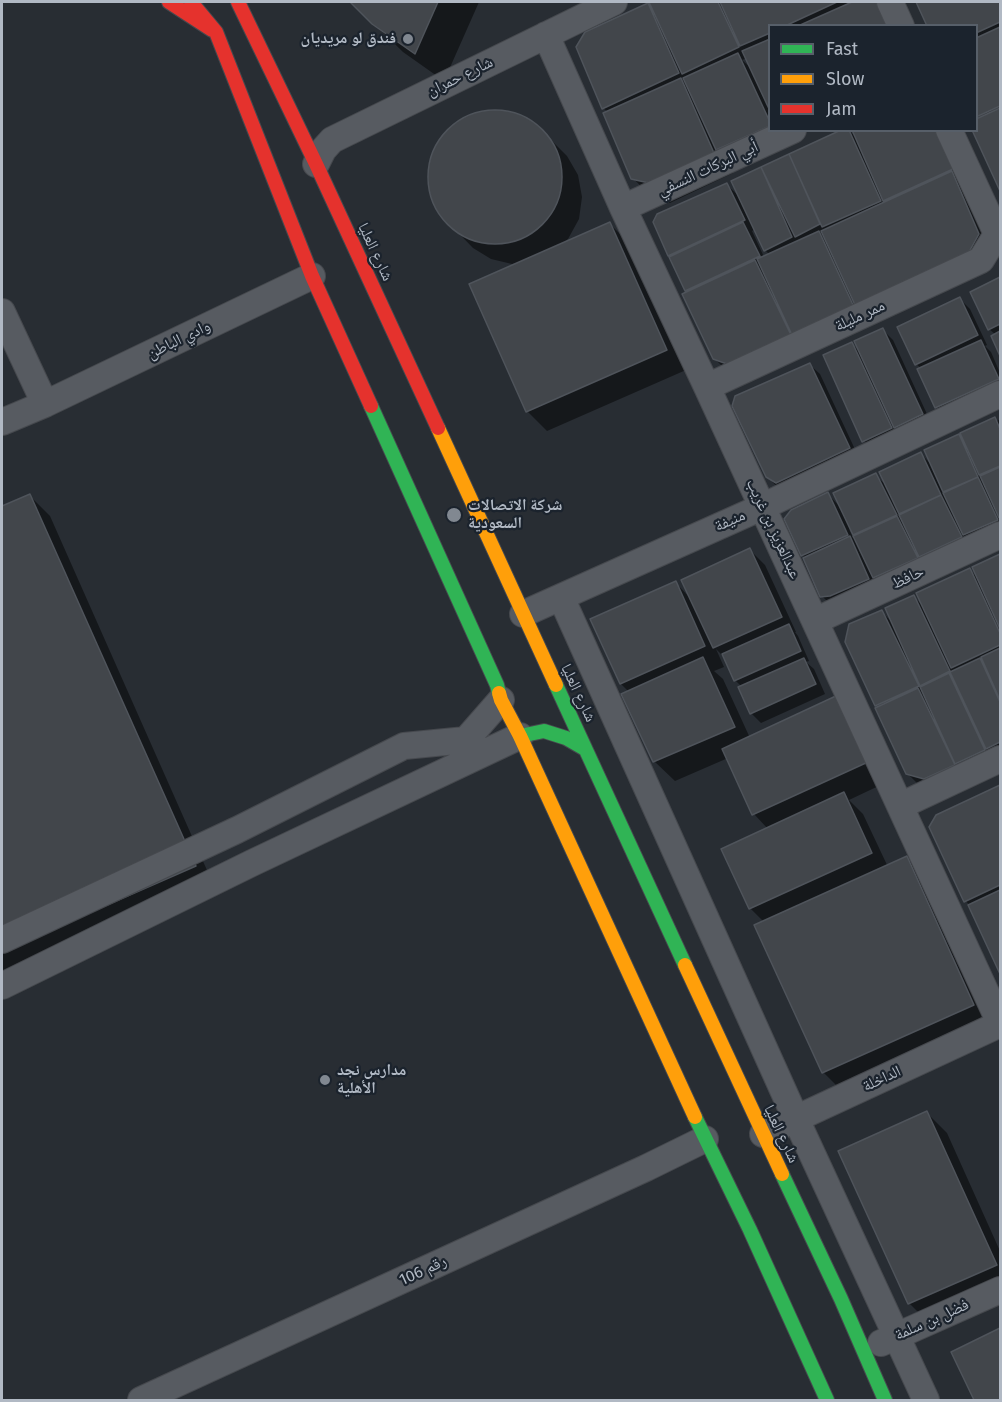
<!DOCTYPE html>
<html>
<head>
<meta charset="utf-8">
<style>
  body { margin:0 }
  #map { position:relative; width:1002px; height:1402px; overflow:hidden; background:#282d33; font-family:"Fira Sans",sans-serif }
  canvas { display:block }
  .frame { position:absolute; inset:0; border:3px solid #b1b9c4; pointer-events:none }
  .legend { position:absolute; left:768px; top:24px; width:210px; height:108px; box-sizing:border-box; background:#1b232d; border:2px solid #575f69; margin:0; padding:8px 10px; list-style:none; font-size:18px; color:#b1b9c4 }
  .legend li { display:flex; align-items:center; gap:12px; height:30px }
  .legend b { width:30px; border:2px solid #575f69 }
</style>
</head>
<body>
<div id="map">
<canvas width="1002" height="1402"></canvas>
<div class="frame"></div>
<ul class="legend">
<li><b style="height:8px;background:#30b455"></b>Fast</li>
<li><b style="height:8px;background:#ff9f0a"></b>Slow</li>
<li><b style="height:8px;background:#e5322d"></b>Jam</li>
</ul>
</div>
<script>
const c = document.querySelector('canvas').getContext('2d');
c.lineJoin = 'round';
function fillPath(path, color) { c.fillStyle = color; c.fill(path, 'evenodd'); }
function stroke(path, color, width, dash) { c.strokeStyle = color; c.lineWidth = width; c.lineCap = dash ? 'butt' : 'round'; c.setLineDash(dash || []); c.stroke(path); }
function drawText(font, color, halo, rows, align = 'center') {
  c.font = font + ' "Fira Sans","Noto Naskh Arabic",sans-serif'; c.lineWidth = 4.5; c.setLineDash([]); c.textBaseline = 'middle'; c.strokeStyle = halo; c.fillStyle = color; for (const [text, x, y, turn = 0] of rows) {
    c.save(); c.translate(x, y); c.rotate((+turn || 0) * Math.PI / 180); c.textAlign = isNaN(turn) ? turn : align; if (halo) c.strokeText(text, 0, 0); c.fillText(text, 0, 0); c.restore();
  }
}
const shadow = new Path2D(`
  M352,2H479L444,81L403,52Z
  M654,2H879L892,26H770V130L727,159L733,173L670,203L653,199L633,178L608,112L603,108L647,5L654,11L651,3ZM747,58L752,69L742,60Z
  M917,2H1000V188L973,130H976V26H929Z
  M486,112L508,113L529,121L546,135L567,156L578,175L582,197L579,219L568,239L562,244L610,224L630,244L686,370L547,431L527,411L519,263L512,264L491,259L473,248L438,212L431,192L429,171L434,151L447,132L464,119Z
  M845,130H849L857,139L854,130H940L989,244L724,368L714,358L687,293L671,258L672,257L669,255L727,185L741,198L733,182ZM756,229L765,250L770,255L764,257L752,231Z
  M1000,279V353L993,336L996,335L989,329L972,292Z
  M960,299L970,309L987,345L985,346L991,352L1000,373V392L946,417L936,407L922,369L916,364Z
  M883,330L893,340L932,425L905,437L896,428L901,439L874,451L864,441L852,344L860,352Z
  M810,365L820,374L859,458L777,487L767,476Z
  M995,419L997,421L1000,419V533L974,544L965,536L971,548L884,587L873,576L878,589L832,606L822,596L806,558L803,556L786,519L828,494L841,508L875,475L886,485L921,454L932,465L958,436L965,442ZM849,529L856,536L853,538Z
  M30,496L50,516L214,886L2,980V508Z
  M750,550L765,565L796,632H795L798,636L809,661L806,662L814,669L825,694L761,723L751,713L742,687L735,680L726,659L716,649L724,667L714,671L723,679L750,738L838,697L887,782L849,800L863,814L888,867L907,858L927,878L993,1025L843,1092L823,1072L764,922L750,908L723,850L768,829L754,814L728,758L675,781L655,762L623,694L629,692L621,684L675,582L691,599Z
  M1000,555V757L935,788L918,784L907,773L878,708L876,705L882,612L893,623L914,597L924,607L970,570L979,579L974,568Z
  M1000,787V971L970,906L966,901L937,816Z
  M927,1113L947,1133L1000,1251V1292L930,1324L910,1304L840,1152Z
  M1000,1330V1400H976L953,1352Z`);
const building = new Path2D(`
  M350,2H438L415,54L372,24Z
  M649,2H718L739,47L682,74Z
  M720,2H837L785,26H770V33L740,46Z
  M852,2H876L887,26H798Z
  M916,2H1000V22L976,33V26H927Z
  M648,3L679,73L602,109L576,47L585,32Z
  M1000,27V106L976,117V38Z
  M770,39V111L742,51Z
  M738,53L770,122V126L716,150L683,78Z
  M681,78L714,153L649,183L631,179L603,113Z
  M1000,108V191L972,130H976V119Z
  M428 177a67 67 0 1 1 134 0a67 67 0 1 1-134 0Z
  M841,130H849L881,201L822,227L789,154Z
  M852,130H936L953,169L883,201Z
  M789,154L820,224L795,237L761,167Z
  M761,167L792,237L764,251L731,181Z
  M952,171L979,234L969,252L855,305L821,231Z
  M727,183L745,220L668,256L653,222L657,214Z
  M610,222L667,350L526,412L469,284Z
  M743,222L760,256L685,291L669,257Z
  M819,231L854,307L792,335L757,259Z
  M755,260L791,335L727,364L713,359L682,294Z
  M1000,277V324L988,330L970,292Z
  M960,297L978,335L915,365L897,327Z
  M883,328L923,414L894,428L854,341Z
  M1000,331V356L991,336Z
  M981,340L999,379L935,408L917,369Z
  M852,342L892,428L862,442L823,355Z
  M810,363L850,448L776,483L766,477L732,406L735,396Z
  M995,417L1000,429V466L979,475L960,433Z
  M959,434L978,477L943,492L924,450Z
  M921,452L941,495L899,514L879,472Z
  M1000,467V518H999L980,476Z
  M876,473L897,515L853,535L833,493Z
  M978,477L998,520L963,535L943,493Z
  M828,492L848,535L801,556L784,519L791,510Z
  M30,494L196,866L2,951V506Z
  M941,495L962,537L919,557L899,515Z
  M897,516L918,558L873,578L853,536Z
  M850,536L869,579L830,596L820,597L803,558Z
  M750,548L782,617L713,648L681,580Z
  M1000,554V629L972,567Z
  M970,568L1000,633V645L951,668L916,593Z
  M676,581L705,646L620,684L590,619Z
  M914,595L950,671L920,686L885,608Z
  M882,610L919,686L875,706L845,642L849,624Z
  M789,624L801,651L734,681L722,654Z
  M1000,648V700L981,657Z
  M703,657L735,727L653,762L621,694Z
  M804,658L816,684L750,714L738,687Z
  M980,658L1000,702V742L986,749L950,672Z
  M949,673L985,750L955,764L920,687Z
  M918,688L955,765L924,779L906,774L875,708Z
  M838,695L868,762L752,815L722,749Z
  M1000,785V885L964,902L929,827L936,815Z
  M844,792L872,853L749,909L721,849Z
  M907,856L974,1005L822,1073L754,925Z
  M1000,890V974L968,905Z
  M927,1111L997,1265L908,1304L838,1151Z
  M1000,1328V1400H974L951,1352Z`);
const street = new Path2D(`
  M890,2L901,26
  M546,35L623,208L707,387L1000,1023
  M949,130L997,234
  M316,164L323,150L332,140L614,2
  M623,208L793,130
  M2,312L45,404
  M707,387L981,260L997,234L1000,232
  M2,422L45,404L312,276
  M561,597L796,1119L926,1400
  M523,614L762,507L1000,394
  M815,621L1000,535
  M900,806L1000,759
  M2,940L237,830L404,746L466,740L501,700
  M2,986L252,863L520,736
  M763,1134L1000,1024
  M881,1343L1000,1290
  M141,1400L646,1168L705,1139`);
const fast = new Path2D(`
  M371,406L497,685L499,693
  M556,685L685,965
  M520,736L544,731L566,738L585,749
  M695,1117L750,1230L827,1400
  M782,1174L841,1299L885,1400`);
const slow = new Path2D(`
  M438,428L556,685
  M499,693L501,700L520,736L695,1117
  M685,965L782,1174`);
const jam = new Path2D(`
  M169,2L212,30
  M191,2L216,32L312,276L371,406
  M238,2L316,164L438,428`);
const markers = [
  [408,39,6,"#818891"],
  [454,515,8,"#818891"],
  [325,1080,6,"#818891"]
];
const poiNames = [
  ["فندق لو مريديان",396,39,"right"],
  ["شركة الاتصالات",468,506],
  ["السعودية",468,524],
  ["مدارس نجد",337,1071],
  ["الأهلية",337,1089]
];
const streetNames = [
  ["شارع حمران",460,77,-26],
  ["أبي البركات النسفي",708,169,-25],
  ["شارع العليا",375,252,65],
  ["ممر مليلة",860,316,-25],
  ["وادي الباطن",179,340,-26],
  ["منيفة",730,521,-24],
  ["عبدالعزيز بن غريب",773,529,65],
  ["حافظ",908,578,-25],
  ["شارع العليا",578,693,65],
  ["الداخلة",882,1079,-25],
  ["شارع العليا",781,1134,65],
  ["رقم 106",423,1271,-25],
  ["فضل بن سلمة",932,1320,-24]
];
fillPath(shadow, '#0007');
fillPath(building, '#42464b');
stroke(building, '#4f545b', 1.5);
stroke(street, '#46494e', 28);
stroke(fast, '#46494e', 16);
stroke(slow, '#46494e', 16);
stroke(jam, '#46494e', 16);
stroke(street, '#575b61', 26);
stroke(fast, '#30b455', 14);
stroke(slow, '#ff9f0a', 14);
stroke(jam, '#e5322d', 14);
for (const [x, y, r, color] of markers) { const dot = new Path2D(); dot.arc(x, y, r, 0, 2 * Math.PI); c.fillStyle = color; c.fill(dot); stroke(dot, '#1b232d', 2); }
drawText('bold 16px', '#b1b9c4', '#1b232d', poiNames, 'left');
drawText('16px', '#b1b9c4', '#1b232d', streetNames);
</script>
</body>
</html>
